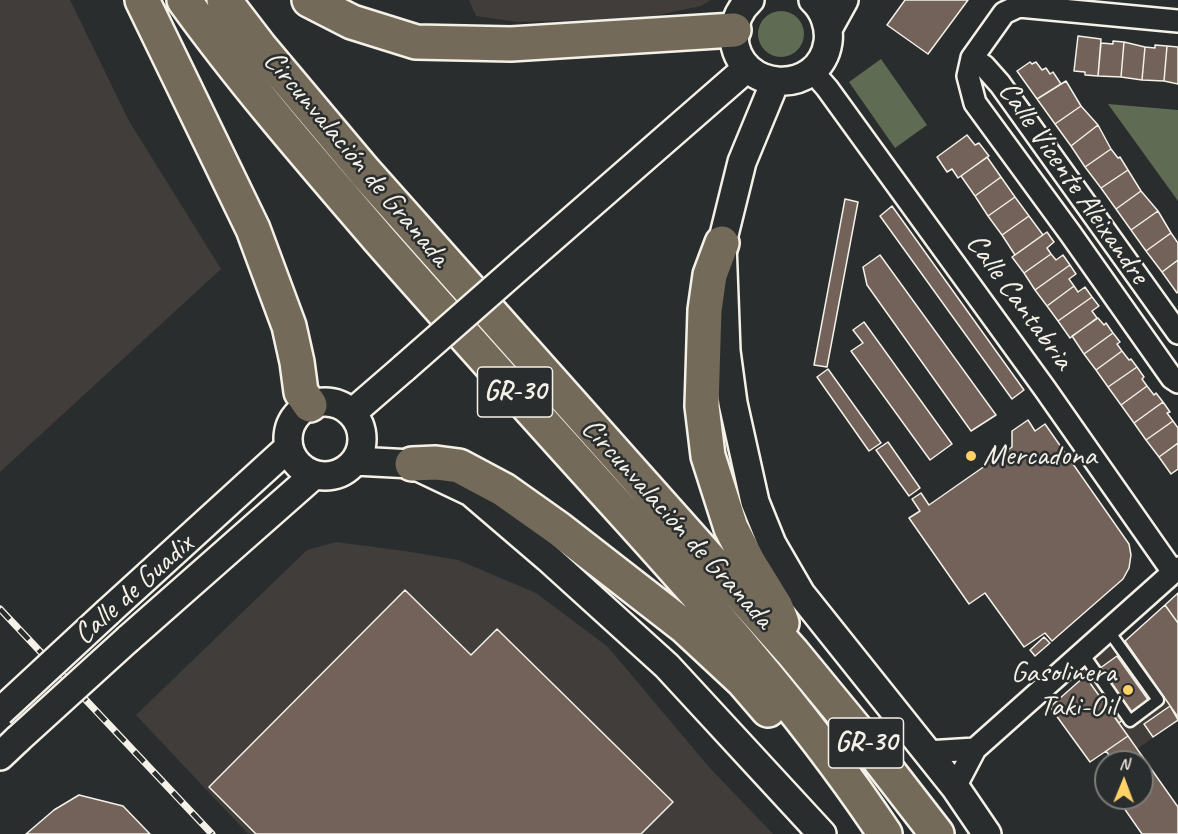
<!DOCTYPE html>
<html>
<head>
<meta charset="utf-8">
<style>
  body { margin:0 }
  #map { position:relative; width:1178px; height:834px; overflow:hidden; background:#2a2d2e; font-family:Caveat,sans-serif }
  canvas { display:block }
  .north { position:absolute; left:1094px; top:750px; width:60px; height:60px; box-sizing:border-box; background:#2a2d2e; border:2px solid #7b7b78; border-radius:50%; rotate:1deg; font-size:16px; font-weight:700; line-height:24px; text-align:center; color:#f4f1e8 }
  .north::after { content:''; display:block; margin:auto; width:21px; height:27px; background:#ffd166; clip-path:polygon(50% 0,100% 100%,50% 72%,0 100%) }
</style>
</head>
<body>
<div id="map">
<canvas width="1178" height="834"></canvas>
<div class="north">N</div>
</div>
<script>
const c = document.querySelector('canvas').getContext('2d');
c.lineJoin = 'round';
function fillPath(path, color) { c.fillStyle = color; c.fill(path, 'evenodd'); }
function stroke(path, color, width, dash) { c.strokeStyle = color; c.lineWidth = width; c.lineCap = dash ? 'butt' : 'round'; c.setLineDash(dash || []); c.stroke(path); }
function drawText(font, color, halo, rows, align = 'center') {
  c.font = font + ' Caveat,sans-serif'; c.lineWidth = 5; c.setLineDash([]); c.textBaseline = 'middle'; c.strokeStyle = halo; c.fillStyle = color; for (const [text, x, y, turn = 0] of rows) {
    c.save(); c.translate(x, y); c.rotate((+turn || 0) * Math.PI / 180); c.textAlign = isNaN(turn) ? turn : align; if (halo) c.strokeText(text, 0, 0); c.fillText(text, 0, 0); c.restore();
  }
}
const built = new Path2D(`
  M0,0H70L129,121L221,269L0,472Z
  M469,0H711L701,6L639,19L517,22L476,16Z
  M336,542L405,551L458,560L536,593L608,647L709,767L773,834H248L136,715L307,550Z
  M1121,634L1178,715V720L1137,749L1082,669Z`);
const green = new Path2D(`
  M758 34a23 23 0 1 1 46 0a23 23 0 1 1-46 0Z
  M881,59L927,125L895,148L849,82Z
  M1108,104L1178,110V201Z`);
const building = new Path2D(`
  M905,0H968L928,54L887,25Z
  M1078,36L1101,39L1098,76L1085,75V72L1074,71Z
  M1113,41L1124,42L1121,77L1098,76L1101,43L1113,44Z
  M1124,42L1145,47L1142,80L1121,77Z
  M1155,45L1167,46L1164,81L1142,80L1145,47L1155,48Z
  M1167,46L1178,47V84L1164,81Z
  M1030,62L1032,64L1036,62L1042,70L1046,68L1050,74L1053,72L1061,84L1037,99L1017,71Z
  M1066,81L1081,106L1055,124L1037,99Z
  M1081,106L1098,125L1071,146L1055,124Z
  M1098,125L1111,149L1085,167L1071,146Z
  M967,135L975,145L979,143L989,156L958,178L952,169L947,172L937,157Z
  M1111,149L1118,158L1120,157L1128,170L1101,188L1085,167Z
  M987,157L1001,177L975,196L961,176Z
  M1128,170L1141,191L1116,209L1101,188Z
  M1001,177L1015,197L988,216L975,196Z
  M1141,191L1158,211L1131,230L1116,209Z
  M1015,197L1029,216L1002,235L988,216Z
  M845,199L858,202L827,367L814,365Z
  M892,206L1024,390L1012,399L880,216Z
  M1158,211L1171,233L1146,251L1131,230Z
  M1029,216L1043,235L1015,255L1002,235Z
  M1047,232L1054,242L1047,248L1051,254L1024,273L1012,257Z
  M1171,233L1178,243V260L1162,272L1146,251Z
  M1051,254L1056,260L1063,255L1070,265L1035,290L1024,273Z
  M880,255L996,415L971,431L867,285L863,267Z
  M1178,260V292L1177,293L1162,272Z
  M1070,265L1076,274L1069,279L1074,286L1047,306L1035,290Z
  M1074,286L1078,292L1085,287L1092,297L1058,321L1047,306Z
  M1092,297L1099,306L1092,311L1097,318L1070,338L1058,321Z
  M1098,318L1104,325L1106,323L1113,333L1084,354L1072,336Z
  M864,322L952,444L930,460L851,351L863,343L853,330Z
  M1113,333L1120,342L1117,344L1122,351L1096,370L1084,354Z
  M1122,351L1129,360L1131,359L1137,367L1108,387L1096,370Z
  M1137,367L1144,377L1142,379L1147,386L1121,405L1108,387Z
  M828,369L881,443L869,451L817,377Z
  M1147,386L1154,395L1156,393L1163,402L1134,423L1121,405Z
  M1163,402L1170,412L1167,413L1173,421L1146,440L1134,423Z
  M1028,420L1035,431L1045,424L1129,544L1131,555L1129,568L1123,579L1052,641L1045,633L1024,647L985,593L969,604L909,518L920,511L912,499L921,493L929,505L1012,447V431Z
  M1173,421L1178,428V443L1159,457L1146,440Z
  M888,442L920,488L909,496L876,450Z
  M1178,443V469L1171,474L1159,457Z
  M405,590L471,655L497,629L673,802L641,834H256L209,787Z
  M1178,593V623L1165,605Z
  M1165,605L1178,623V717L1125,641Z
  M1044,637L1050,643L1035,656L1030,650Z
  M1117,656L1149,701L1128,716L1096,671Z
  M1085,676L1128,736L1090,762L1050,707Z
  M1170,706L1178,720L1153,737L1144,724Z
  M1117,707L1125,718L1119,723L1111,712Z
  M1128,736L1178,807V834H1142L1117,798H1142V762H1114L1106,751Z
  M79,795L123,806L150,834H26L54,810Z`);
const service = new Path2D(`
  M1082,652L1130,721L1158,700L1108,630`);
const minor = new Path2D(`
  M1178,21L1019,6L1004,13L972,58L968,76L975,103L1070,233L1172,378L1178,382
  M972,58L984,66L1000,84L1178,333
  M812,71L827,88L1045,389L1173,572
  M927,752L975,749
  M955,787L975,749L1178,568`);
const tertiary = new Path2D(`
  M750,0C739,10 734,23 734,37C737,93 820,97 828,42C830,27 824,10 813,0
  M828,29L844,0
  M775,82L742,162L722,243L726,351L733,403L755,502L772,544L801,594L955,787L987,834
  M528,259L747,68
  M288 439a37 37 0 1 1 74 0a37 37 0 1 1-74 0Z
  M352,413L404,368
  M355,461L412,464L471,492L548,558L667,666L822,834
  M108,612L288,448
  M128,639L314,475
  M0,756L18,739`);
const motorway = new Path2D(`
  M142,0L253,229L289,326L297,362L301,392L310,405
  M184,0C244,83 311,160 378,238C450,320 524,402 597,483C699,595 801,708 885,834
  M224,0L260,47L365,172L793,653L858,732L937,834
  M309,0L352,22L416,42L511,44L734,30
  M722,243L710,275L705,310L702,406L708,456L731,528L749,563L776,607L782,623
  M412,464L436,463L459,466L504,490L559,529L685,627L743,681L768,710`);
const rail = new Path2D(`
  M0,609L212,834`);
const tertiaryBridge = new Path2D(`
  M404,368L528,259
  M0,712L108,612
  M18,739L128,639`);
const markers = [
  [971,456,6,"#ffd166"],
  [1128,690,6,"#ffd166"]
];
const shields = [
  [515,392,75],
  [866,743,75]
];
const shieldNames = [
  ["GR-30",515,392],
  ["GR-30",866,743]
];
const streetNames = [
  ["Circunvalación de Granada",356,159,50],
  ["Calle Vicente Aleixandre",1073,183,55],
  ["Calle Cantabria",1019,302,54],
  ["Circunvalación de Granada",677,524,48],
  ["Calle de Guadix",134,590,-42]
];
const poiNames = [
  ["Mercadona",983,456],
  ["Gasolinera",1116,673,"right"],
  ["Taki-Oil",1116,707,"right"]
];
fillPath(built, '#403d3b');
fillPath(green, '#606b53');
fillPath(building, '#726259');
stroke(building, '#f4f1e8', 1.5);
stroke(service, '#f4f1e8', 15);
stroke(minor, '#f4f1e8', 26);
stroke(tertiary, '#f4f1e8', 32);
stroke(motorway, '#f4f1e8', 38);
stroke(service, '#2a2d2e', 10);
stroke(minor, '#2a2d2e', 21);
stroke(tertiary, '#2a2d2e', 27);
stroke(motorway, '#746a5a', 33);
stroke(rail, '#f4f1e8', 7);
stroke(rail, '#2a2d2e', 4.5, [14]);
stroke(tertiaryBridge, '#f4f1e8', 32, []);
stroke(tertiaryBridge, '#2a2d2e', 27);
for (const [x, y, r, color] of markers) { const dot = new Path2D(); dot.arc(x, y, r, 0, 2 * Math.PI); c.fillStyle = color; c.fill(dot); stroke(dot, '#2a2d2e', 2); }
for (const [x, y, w] of shields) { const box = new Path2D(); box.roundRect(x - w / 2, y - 25, w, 50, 4.5); c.fillStyle = '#2a2d2e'; c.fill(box); stroke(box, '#f4f1e8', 1.5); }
drawText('bold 28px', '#f4f1e8', null, shieldNames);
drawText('30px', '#f4f1e8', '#2a2d2e', streetNames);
drawText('30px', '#f4f1e8', '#2a2d2e', poiNames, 'left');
</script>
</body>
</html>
